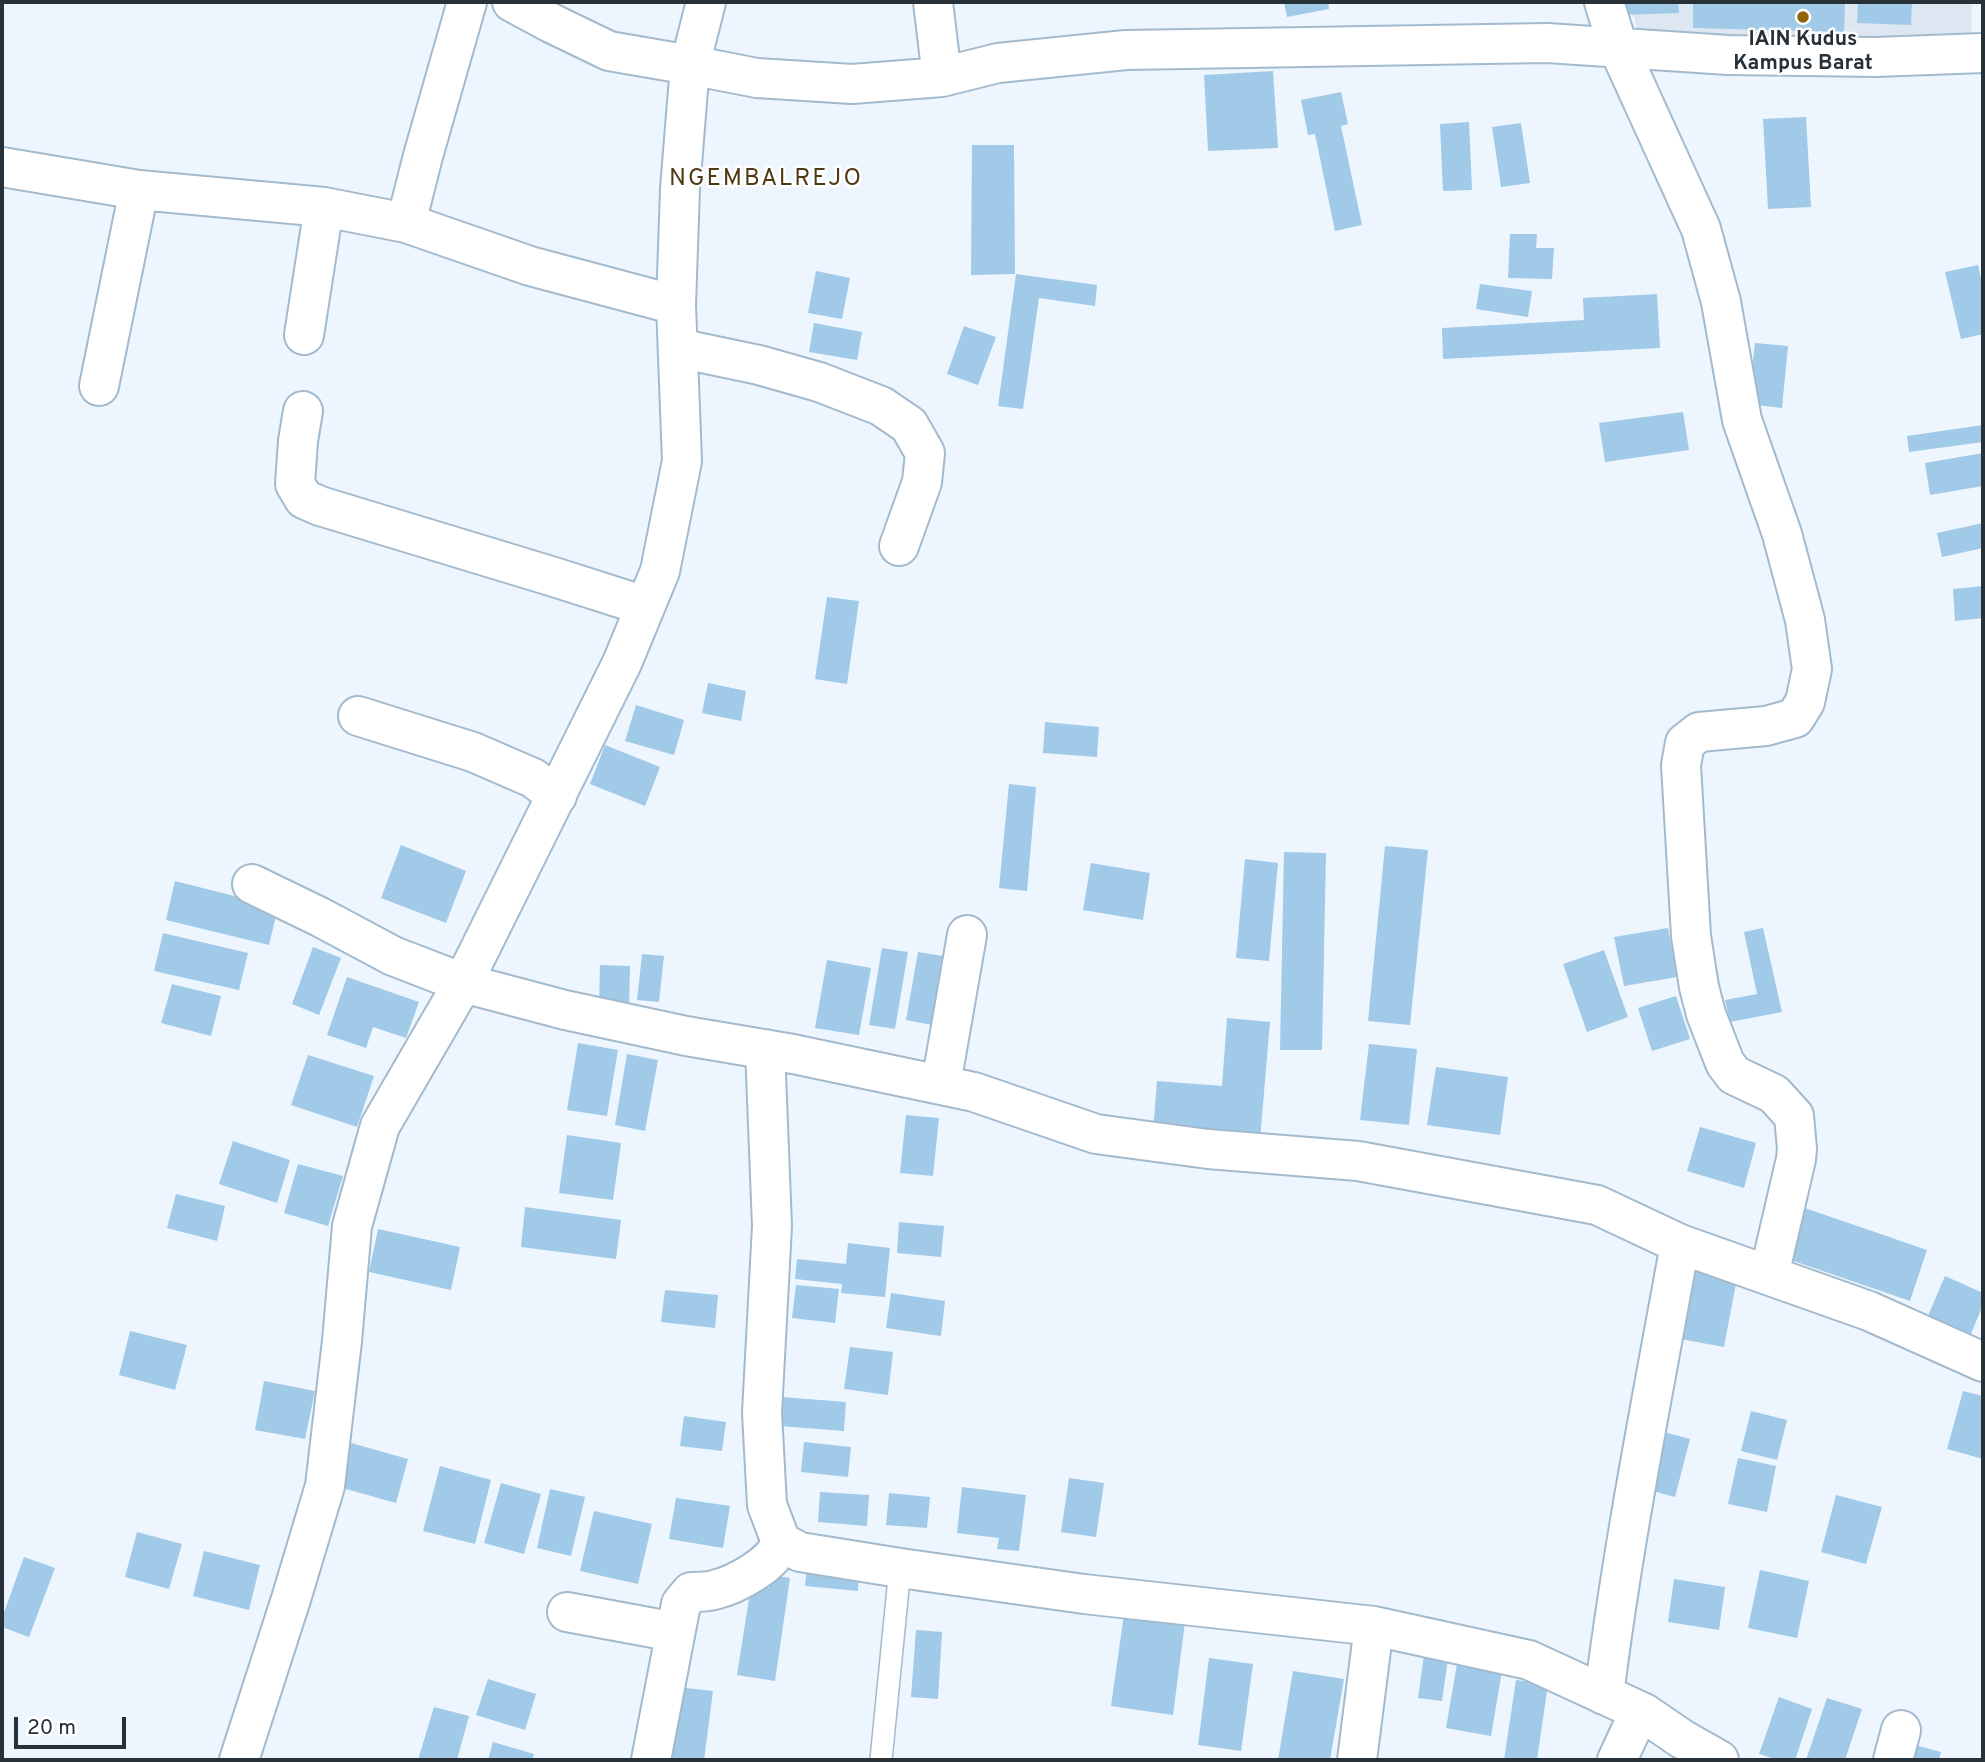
<!DOCTYPE html>
<html>
<head>
<meta charset="utf-8">
<style>
  body { margin:0 }
  #map { position:relative; width:1985px; height:1762px; overflow:hidden; background:#edf6fe; font-family:Overpass,sans-serif }
  canvas { display:block }
  .frame { position:absolute; inset:0; border:4px solid #283138; pointer-events:none }
  .scale { position:absolute; left:14px; top:1717px; width:112px; height:32px; box-sizing:border-box; border:4px solid #283138; border-top:0; padding-left:9px; font-size:21px; line-height:24px; white-space:nowrap; color:#283138; -webkit-text-stroke:5px #fff; paint-order:stroke }
</style>
</head>
<body>
<div id="map">
<canvas width="1985" height="1762"></canvas>
<div class="frame"></div>
<div class="scale">20 m</div>
</div>
<script>
const c = document.querySelector('canvas').getContext('2d');
c.lineJoin = 'round';
function fillPath(path, color) { c.fillStyle = color; c.fill(path, 'evenodd'); }
function stroke(path, color, width, dash) { c.strokeStyle = color; c.lineWidth = width; c.lineCap = dash ? 'butt' : 'round'; c.setLineDash(dash || []); c.stroke(path); }
function drawText(font, color, halo, rows, align = 'center') {
  c.font = font + ' Overpass,sans-serif'; c.lineWidth = 5; c.setLineDash([]); c.textBaseline = 'middle'; c.strokeStyle = halo; c.fillStyle = color; for (const [text, x, y, turn = 0] of rows) {
    c.save(); c.translate(x, y); c.rotate((+turn || 0) * Math.PI / 180); c.textAlign = isNaN(turn) ? turn : align; if (halo) c.strokeText(text, 0, 0); c.fillText(text, 0, 0); c.restore();
  }
}
const built = new Path2D(`
  M1630,2H1972L1971,33L1908,41L1638,32Z`);
const building = new Path2D(`
  M1284,2H1328L1329,9L1287,17Z
  M1623,2H1678L1679,13L1623,15Z
  M1693,2H1845L1844,32L1693,28Z
  M1858,2H1912L1911,25L1857,23Z
  M1273,71L1278,148L1208,151L1204,75Z
  M1341,92L1348,124L1341,126L1362,225L1335,231L1315,134L1308,135L1301,100Z
  M1806,117L1811,207L1768,209L1763,119Z
  M1469,122L1472,190L1443,191L1440,124Z
  M1521,123L1530,183L1501,187L1492,127Z
  M972,145H1014L1015,274L971,275Z
  M1510,234H1537L1536,248H1554L1552,279L1508,278Z
  M1978,265L1983,287V334L1961,339L1945,272Z
  M816,271L850,278L842,319L808,313Z
  M1016,274L1097,285L1095,306L1039,298L1023,409L998,406Z
  M1480,284L1532,291L1528,317L1476,309Z
  M1657,294L1660,348L1443,359L1442,328L1584,320L1583,298Z
  M814,323L862,332L857,360L809,352Z
  M964,326L996,337L978,385L947,374Z
  M1755,343L1788,346L1782,408L1748,404Z
  M1683,412L1689,450L1605,462L1599,423Z
  M1983,425V442L1909,452L1907,436Z
  M1983,453V486L1930,495L1925,463Z
  M1983,523V548L1942,557L1937,533Z
  M1983,586V618L1955,621L1953,589Z
  M827,597L859,601L847,684L815,679Z
  M708,683L746,691L741,721L702,713Z
  M636,705L684,720L674,755L625,741Z
  M1045,722L1099,727L1097,757L1043,753Z
  M605,745L660,767L645,806L590,784Z
  M1009,784L1036,787L1027,891L999,888Z
  M401,845L466,871L446,923L381,898Z
  M1385,846L1428,850L1410,1025L1368,1021Z
  M1284,852L1326,853L1322,1050H1280Z
  M1245,859L1278,863L1269,961L1236,958Z
  M1091,863L1150,873L1143,920L1083,910Z
  M175,881L278,907L269,945L166,920Z
  M1668,928L1677,977L1624,986L1614,937Z
  M1763,928L1782,1012L1730,1022L1725,1000L1757,994L1744,932Z
  M163,933L248,953L239,990L154,971Z
  M313,947L341,958L319,1015L292,1004Z
  M882,948L908,952L895,1029L869,1025Z
  M1604,950L1628,1017L1587,1032L1563,964Z
  M918,952L949,957L937,1026L906,1020Z
  M642,954L664,956L659,1002L637,1000Z
  M827,960L871,968L859,1035L815,1028Z
  M600,965L630,966L629,1009L599,1008Z
  M347,977L419,1002L406,1038L373,1027L366,1048L327,1035Z
  M172,984L221,996L211,1036L161,1023Z
  M1676,996L1690,1039L1652,1051L1638,1008Z
  M1227,1018L1270,1022L1260,1140L1153,1132L1157,1081L1222,1086Z
  M578,1043L618,1050L607,1116L567,1110Z
  M1369,1044L1417,1049L1409,1125L1360,1120Z
  M627,1054L658,1060L645,1131L615,1125Z
  M308,1055L374,1076L357,1127L291,1105Z
  M1436,1067L1508,1077L1500,1135L1427,1125Z
  M906,1115L939,1118L933,1176L900,1173Z
  M1700,1127L1756,1143L1744,1188L1687,1171Z
  M567,1135L621,1143L613,1200L559,1193Z
  M233,1141L290,1160L277,1203L219,1184Z
  M298,1164L343,1176L328,1226L284,1213Z
  M176,1194L225,1206L217,1241L167,1228Z
  M1799,1206L1927,1250L1910,1301L1782,1257Z
  M525,1207L621,1220L616,1259L521,1247Z
  M899,1222L944,1226L941,1257L897,1253Z
  M378,1229L460,1247L451,1290L369,1272Z
  M848,1243L890,1248L885,1297L841,1293L842,1284L795,1279L797,1259L846,1264Z
  M1693,1270L1737,1278L1724,1347L1680,1339Z
  M1945,1276L1983,1293V1305L1967,1343L1924,1325Z
  M796,1285L839,1289L835,1323L792,1318Z
  M665,1290L718,1295L715,1328L661,1322Z
  M891,1293L945,1301L941,1336L886,1328Z
  M130,1331L187,1345L175,1390L119,1375Z
  M850,1347L893,1352L888,1395L844,1389Z
  M264,1381L315,1391L305,1439L255,1430Z
  M1963,1391L1983,1396V1459L1947,1449Z
  M782,1397L846,1402L844,1431L779,1426Z
  M1751,1411L1787,1420L1777,1460L1741,1451Z
  M684,1416L726,1422L722,1451L680,1446Z
  M1664,1432L1690,1439L1675,1497L1649,1490Z
  M804,1442L851,1447L848,1477L801,1472Z
  M351,1443L408,1459L396,1503L339,1487Z
  M1738,1458L1776,1466L1767,1512L1728,1504Z
  M440,1466L491,1480L475,1544L423,1531Z
  M1069,1478L1104,1483L1096,1537L1061,1532Z
  M501,1483L541,1494L524,1554L484,1543Z
  M962,1487L1026,1495L1019,1551L997,1549L999,1538L957,1533Z
  M550,1489L585,1497L571,1556L537,1548Z
  M820,1492L869,1495L867,1526L818,1522Z
  M889,1493L930,1497L927,1528L886,1525Z
  M1836,1495L1882,1507L1866,1564L1821,1552Z
  M676,1498L730,1506L723,1548L669,1539Z
  M594,1511L652,1524L638,1584L580,1571Z
  M137,1532L182,1544L169,1589L125,1577Z
  M204,1551L260,1565L249,1610L193,1596Z
  M24,1557L55,1568L29,1637L2,1627V1618Z
  M807,1564L859,1569L858,1591L805,1586Z
  M1760,1570L1809,1581L1797,1638L1748,1628Z
  M771,1575L790,1578L775,1681L737,1675L751,1586L769,1588Z
  M1674,1579L1725,1587L1719,1630L1668,1622Z
  M1124,1614L1185,1622L1173,1715L1111,1706Z
  M916,1630L942,1632L938,1699L911,1697Z
  M1424,1655L1448,1658L1442,1701L1418,1698Z
  M1209,1658L1253,1664L1241,1751L1198,1745Z
  M1457,1664L1502,1671L1491,1736L1446,1728Z
  M1293,1671L1344,1679L1330,1760H1278Z
  M488,1679L536,1694L525,1730L476,1715Z
  M1516,1680L1548,1684L1537,1760H1504Z
  M677,1687L713,1691L704,1760H668Z
  M1779,1697L1812,1709L1795,1760H1778L1759,1754Z
  M1827,1698L1862,1709L1845,1760H1806Z
  M434,1707L469,1716L457,1760H418Z
  M493,1742L534,1754L532,1760H488Z
  M1907,1743L1941,1752L1939,1760H1902Z`);
const service = new Path2D(`
  M881,1760L900,1568`);
const minor = new Path2D(`
  M467,2L423,156L406,223L530,266L676,305
  M512,2L551,23L609,51L690,65L706,2
  M933,2L942,77
  M1604,2L1618,47L1701,229L1721,302L1742,420L1782,534L1805,620L1812,669L1805,702L1795,718L1766,726L1699,732L1685,743L1681,765L1691,936L1699,987L1706,1014L1725,1063L1734,1075L1774,1094L1794,1116L1797,1149L1796,1159L1769,1275
  M2,167L139,190
  M304,335L324,207
  M678,348L759,365L819,382L881,406L909,425L925,453L922,482L899,546
  M99,386L139,190L324,207L406,223
  M303,411L298,441L295,484L304,499L320,506L554,577L645,606
  M358,716L473,752L533,778L557,796
  M252,884L320,917L393,956L463,983L565,1010L686,1036L793,1054L974,1092L1096,1134L1208,1149L1358,1161L1597,1205L1680,1244L1869,1311L1983,1362
  M765,1049L772,1226L762,1413L767,1505L781,1542L800,1552L900,1568L1084,1594L1374,1626L1529,1660L1644,1713L1682,1739L1719,1760
  M941,1084L967,935
  M567,1612L675,1632
  M1604,1695C1623,1543 1653,1394 1680,1244
  M239,1760L291,1599L325,1486L342,1341L352,1226L380,1126L463,983L622,663L660,571L682,461L676,305L680,189L690,65L757,78L852,84L942,77L998,63L1126,50L1547,43L1728,55L1876,57L1983,53
  M651,1760L681,1604L691,1592C698,1592 706,1592 714,1590C735,1585 775,1564 781,1542
  M1357,1760L1374,1626
  M1617,1760L1631,1730L1644,1713
  M1893,1760L1901,1730`);
const markers = [
  [1803,17,7,"#8e650a"]
];
const poiNames = [
  ["IAIN Kudus",1803,41],
  ["Kampus Barat",1803,65]
];
const quarterNames = [
  ["NGEMBALREJO",766,180]
];
fillPath(built, '#dce7f1');
fillPath(building, '#a1c9e8');
stroke(service, '#a3bacd', 24);
stroke(minor, '#a3bacd', 42);
stroke(service, '#fff', 21);
stroke(minor, '#fff', 38);
for (const [x, y, r, color] of markers) { const dot = new Path2D(); dot.arc(x, y, r, 0, 2 * Math.PI); c.fillStyle = color; c.fill(dot); stroke(dot, '#fff', 2.5); }
drawText('bold 21px', '#283138', '#fff', poiNames);
c.letterSpacing = '2px';
drawText('24px', '#4d3913', '#fff', quarterNames);
c.letterSpacing = '0px';
</script>
</body>
</html>
